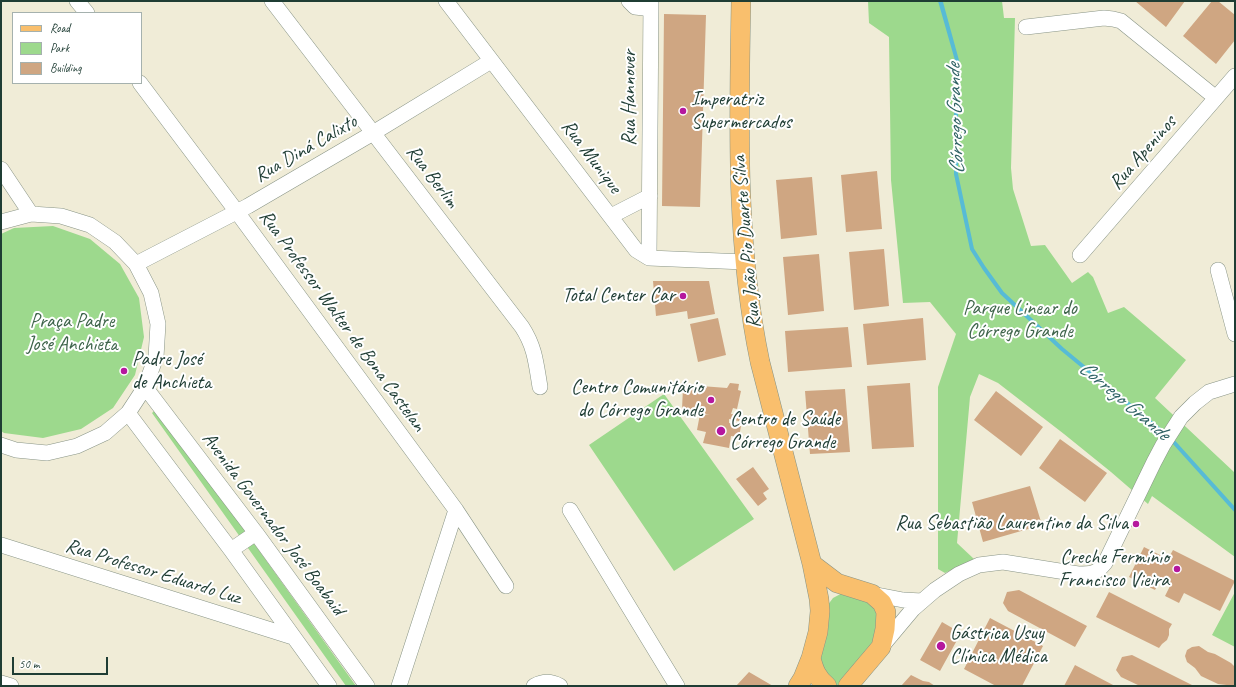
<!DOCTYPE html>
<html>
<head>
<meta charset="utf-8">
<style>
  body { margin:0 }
  #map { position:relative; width:1236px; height:687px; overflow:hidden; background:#f0ecd7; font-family:Caveat,sans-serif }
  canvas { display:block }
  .frame { position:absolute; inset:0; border:2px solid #1f3d34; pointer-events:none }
  .legend { position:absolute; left:12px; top:12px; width:130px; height:72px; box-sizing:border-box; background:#fff; border:1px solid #a5b1ae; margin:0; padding:5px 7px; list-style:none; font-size:12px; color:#1f3d34 }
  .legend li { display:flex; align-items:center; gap:8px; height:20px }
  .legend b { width:20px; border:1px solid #a5b1ae }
  .scale { position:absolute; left:12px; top:657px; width:96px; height:18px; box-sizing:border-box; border:2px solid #1f3d34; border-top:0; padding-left:5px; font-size:12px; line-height:14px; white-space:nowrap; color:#1f3d34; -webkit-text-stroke:3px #fff; paint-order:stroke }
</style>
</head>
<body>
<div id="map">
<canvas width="1236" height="687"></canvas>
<div class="frame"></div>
<ul class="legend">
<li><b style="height:5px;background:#f9bf6d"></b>Road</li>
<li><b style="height:11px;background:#9dd98d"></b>Park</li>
<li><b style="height:11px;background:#cfa682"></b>Building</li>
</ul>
<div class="scale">50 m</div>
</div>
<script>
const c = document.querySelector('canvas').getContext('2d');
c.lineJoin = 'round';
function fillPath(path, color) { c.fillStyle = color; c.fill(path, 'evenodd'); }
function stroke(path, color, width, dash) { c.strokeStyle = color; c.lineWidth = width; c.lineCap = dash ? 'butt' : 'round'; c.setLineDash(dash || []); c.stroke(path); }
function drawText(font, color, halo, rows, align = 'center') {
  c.font = font + ' Caveat,sans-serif'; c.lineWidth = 4; c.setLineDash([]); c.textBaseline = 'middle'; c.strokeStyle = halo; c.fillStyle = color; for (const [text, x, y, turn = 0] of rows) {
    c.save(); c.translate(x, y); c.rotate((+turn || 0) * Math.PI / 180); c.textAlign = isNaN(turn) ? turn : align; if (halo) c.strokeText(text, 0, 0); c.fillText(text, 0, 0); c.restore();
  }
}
const green = new Path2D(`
  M868,1H1002L1004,18H1015L1011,168L1013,189L1031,246L1045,245L1072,283L1088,272L1093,277L1108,313L1124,307L1186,360L1155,398L1234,472L1235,471V557L1152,496L1148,504L1111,472L1064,434L998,383L979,374L970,397L957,543L974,559L945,573L938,569V387L956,334L930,302L903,303L891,180L889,37L869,23Z
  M53,226L90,239L120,264L139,298L144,337L135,375L113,408L81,429L43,438L4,433L1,431V234L14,228Z
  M664,394L754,519L674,571L589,445Z
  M157,408L356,686H346L152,413Z
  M848,590L870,598L881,612L877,644L843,686H836L814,659L824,610L833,598Z
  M1235,592V647L1212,635Z`);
const water = new Path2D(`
  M938,1H942L943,2L960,64H956Z`);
const stream = new Path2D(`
  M956,64V174L972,249L984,268L1002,293L1062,349L1166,435
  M1171,439L1235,510`);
const building = new Path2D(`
  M1135,1H1185L1166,27Z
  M1212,1H1218L1235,15V40L1216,64L1183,36Z
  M664,14L706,15L700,207L662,206Z
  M877,171L882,229L846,232L841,175Z
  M812,177L817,235L781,239L776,180Z
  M884,249L889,306L854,310L849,252Z
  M819,254L824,311L788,315L783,257Z
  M653,281H709L715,314L688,319L687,311L656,316Z
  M718,318L726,355L698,362L690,324Z
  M923,318L926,360L867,365L863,324Z
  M848,327L852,367L788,372L785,331Z
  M730,383L739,384L738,390L741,391L737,409L733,408L731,414L741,415L739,421L729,419V423L741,426L739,437L731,436L729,448L703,443L706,432L697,430L700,414L710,415L682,409L683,388L701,386L727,388Z
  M910,383L914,447L872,449L867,386Z
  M845,389L850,452L810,454L805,391Z
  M996,391L1043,427L1021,456L974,420Z
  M1060,439L1107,473L1085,502L1039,468Z
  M753,467L769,489L763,493L767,499L758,506L736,479Z
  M1030,486L1042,525L983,542L972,502Z
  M1144,547L1168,559L1173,550L1235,581L1220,611L1184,593L1179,603L1165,596L1170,586L1160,580L1155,590L1129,577Z
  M1019,590L1087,626L1075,647L1008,611L1003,603L1007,592Z
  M1109,592L1172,624L1169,629V635L1167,640L1162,644L1159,648L1096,617Z
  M990,618L1043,646L1022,686H996L964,669Z
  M942,622L961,633L940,671L920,660Z
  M1199,646L1208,652L1215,654L1231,663L1235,667V686L1218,684L1201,676L1195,668L1187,662L1185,656L1187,650L1192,647Z
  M1132,655L1194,686H1140L1121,677L1116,670L1122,657Z
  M1075,665L1115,686H1064Z
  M749,672L773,686H736Z
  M911,675L923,681L929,682L935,686H901Z`);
const minor = new Path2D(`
  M77,1L87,13
  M272,1L522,327C535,347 536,363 540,387
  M446,1L636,250L649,258L745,262
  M629,1L635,7L644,8L651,1
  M1026,27L1104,18L1113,19L1121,21L1216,98
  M140,83L237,212L456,510L506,586
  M1,169L31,214
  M611,216L650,196
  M1,222L31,214L61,216L90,225L115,242L136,264L151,293L158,324L156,357L145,387L128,413L105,433L77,446L47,453L16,450L1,445
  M1080,255L1235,76
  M649,258L651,1
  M136,264L248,206L373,133L491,61
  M1218,270L1235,334
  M145,387L256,533L367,686
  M128,413L231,550L329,686
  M570,510L677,686
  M1,545L293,637
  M231,550L256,533
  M872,594L903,600L922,601
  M882,646L913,609L935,590L959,574L979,565L1003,562L1078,574C1092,574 1096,574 1105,563L1154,462L1163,445L1181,417L1195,403L1209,392L1235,384
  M1,683L11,686
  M399,686L456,510
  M534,686C543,681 551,681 560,686`);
const major = new Path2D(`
  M741,1C739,122 735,243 760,362L812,564L819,599L820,611L818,632L811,658L803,678L798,686
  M812,564L837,583L872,594L882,603L886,612L885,629L881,647L848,686
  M811,658C814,670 817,678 827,686`);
const markers = [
  [683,111,4,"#b5179e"],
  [683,296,4,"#b5179e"],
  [124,371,4,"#b5179e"],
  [711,400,4,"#b5179e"],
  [721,431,5,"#b5179e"],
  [1136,524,4,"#b5179e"],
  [1177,569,4,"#b5179e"],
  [941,646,5,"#b5179e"]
];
const streetNames = [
  ["Rua Hannover",630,98,-90],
  ["Rua Diná Calixto",306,149,-30],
  ["Rua Apeninos",1143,153,-49],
  ["Rua Munique",591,157,53],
  ["Rua Berlim",432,177,53],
  ["Rua João Pio Duarte Silva",747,242,-95],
  ["Rua Professor Walter de Bona Castelan",342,321,54],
  ["Avenida Governador José Boabaid",273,524,53],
  ["Rua Professor Eduardo Luz",153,572,17]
];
const poiNames = [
  ["Imperatriz",691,100],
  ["Supermercados",691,123],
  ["Total Center Car",675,296,"right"],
  ["Padre José",132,360],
  ["de Anchieta",132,383],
  ["Centro Comunitário",703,388,"right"],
  ["do Córrego Grande",703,411,"right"],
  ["Centro de Saúde",730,420],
  ["Córrego Grande",730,443],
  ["Rua Sebastião Laurentino da Silva",1128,524,"right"],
  ["Creche Fermínio",1169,558,"right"],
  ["Francisco Vieira",1169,581,"right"],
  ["Gástrica Usuy",950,634],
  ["Clínica Médica",950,657]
];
const parkNames = [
  ["Parque Linear do",1020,309],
  ["Córrego Grande",1020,332],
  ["Praça Padre",72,322],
  ["José Anchieta",72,345]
];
const waterNames = [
  ["Córrego Grande",956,119,-92],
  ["Córrego Grande",1124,401,40]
];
fillPath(green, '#9dd98d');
fillPath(water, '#57bbd6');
stroke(stream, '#57bbd6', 4);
fillPath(building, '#cfa682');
stroke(minor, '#889486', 16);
stroke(major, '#889486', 20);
stroke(minor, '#fff', 15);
stroke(major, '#f9bf6d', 19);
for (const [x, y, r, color] of markers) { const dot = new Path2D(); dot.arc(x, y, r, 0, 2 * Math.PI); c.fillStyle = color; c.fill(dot); stroke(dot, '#fff', 1.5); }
drawText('20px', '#1f3d34', '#fff', streetNames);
drawText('20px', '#1f3d34', '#fff', poiNames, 'left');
drawText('20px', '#3e644a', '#fff', parkNames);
drawText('italic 21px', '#306365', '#fff', waterNames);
</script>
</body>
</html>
